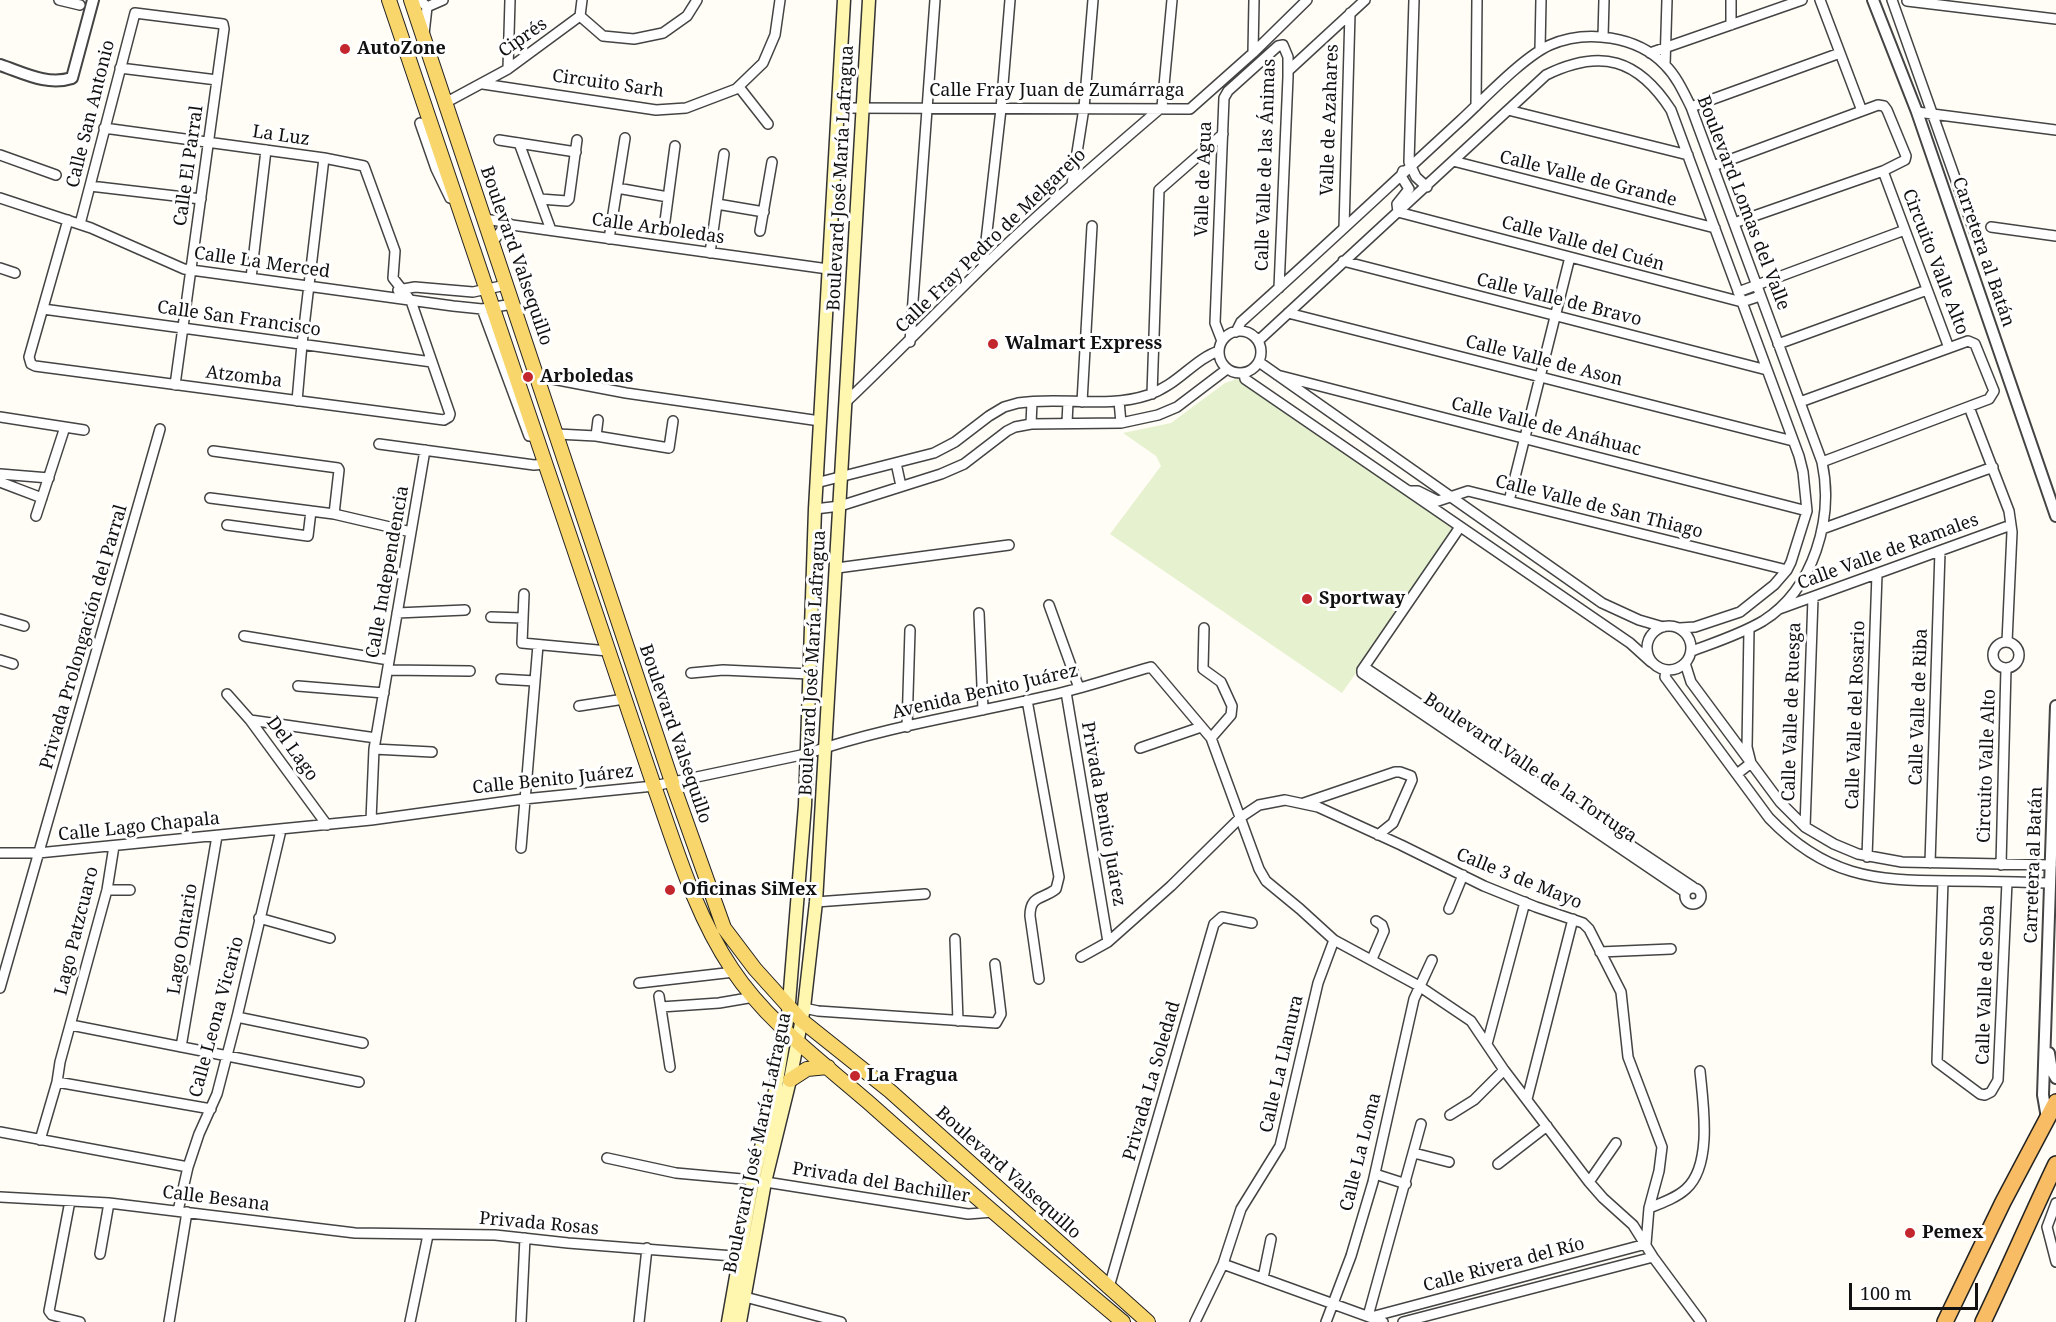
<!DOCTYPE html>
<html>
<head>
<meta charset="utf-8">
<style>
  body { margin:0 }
  #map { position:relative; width:2056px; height:1322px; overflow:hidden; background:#fffdf5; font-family:"Noto Serif",serif }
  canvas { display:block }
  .scale { position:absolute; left:1849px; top:1283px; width:129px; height:27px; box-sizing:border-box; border:3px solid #111; border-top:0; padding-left:8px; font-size:18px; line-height:21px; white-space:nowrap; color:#111; -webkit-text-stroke:4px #fff; paint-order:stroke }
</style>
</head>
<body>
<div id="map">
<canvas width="2056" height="1322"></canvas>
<div class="scale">100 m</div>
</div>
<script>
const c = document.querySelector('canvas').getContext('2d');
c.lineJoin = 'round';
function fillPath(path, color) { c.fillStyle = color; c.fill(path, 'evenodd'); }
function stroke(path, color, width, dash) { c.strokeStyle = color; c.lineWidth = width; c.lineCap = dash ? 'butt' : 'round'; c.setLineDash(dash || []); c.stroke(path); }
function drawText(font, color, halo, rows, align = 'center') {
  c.font = font + ' "Noto Serif",serif'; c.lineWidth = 6; c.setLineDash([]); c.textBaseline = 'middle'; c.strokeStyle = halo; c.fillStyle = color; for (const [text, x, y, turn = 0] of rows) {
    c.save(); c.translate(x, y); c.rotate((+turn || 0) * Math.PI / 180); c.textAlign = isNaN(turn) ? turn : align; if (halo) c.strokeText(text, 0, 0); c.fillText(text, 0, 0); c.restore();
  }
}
const pitch = new Path2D(`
  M1239,378L1255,387L1457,529L1342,693L1110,534L1161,466L1156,456L1123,433L1171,423L1225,383Z`);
const minor = new Path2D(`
  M59,0L80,5
  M420,0L427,7L424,34
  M1414,0L1409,162L1416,177L1427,187
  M1820,0L1862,111
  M1892,0L1980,248
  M1907,1L2056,19
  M427,7L443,0
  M580,16L603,36L634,39L663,33L687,16L697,0
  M580,16L582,0
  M1731,25V0
  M1603,37L1604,0
  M1540,50L1541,0
  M1253,53L1254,0
  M1650,53L1802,0
  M1665,65L1667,0
  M120,68L217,80
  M508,69L510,0
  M1288,71L1365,0
  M483,84L656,110L686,108L736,89L763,63L775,35L780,0
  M739,87L768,124
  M445,103L508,69L580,16
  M1476,106L1477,0
  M1162,107L1172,0
  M1691,107L1840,53
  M838,108L1190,109L1253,53L1307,0
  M1508,110L1688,155
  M1917,112L2056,130
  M420,123L436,169L450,198
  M499,140L576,152
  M519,143L551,230
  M0,155L56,175
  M1453,161L1715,228
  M1713,166L1878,105L1884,106L1887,110L1906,156L1905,160L1883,171L1734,223
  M1403,171L1401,176L1409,189L1397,204L1398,212L1742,302L1760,296
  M1883,171L1949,348
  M1072,184L1084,108L1093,0
  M90,186L201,199
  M617,188L668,197
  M0,198L91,228L184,269L453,306L482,309L513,304
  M540,199L567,201L569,199L577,140
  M717,204L764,212
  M484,219L505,222L512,225L828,269
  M68,220L29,357L31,364L35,366L444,420L449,417L450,414L411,301L393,278L395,251L364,166L324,158L104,128
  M665,221L675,146
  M80,224L135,13L223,24L224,29L175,385
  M1991,227L2056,236
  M1344,228L1350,13
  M760,231L772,162
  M609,239L625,138
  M492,243L501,231L512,225
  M710,253L724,154
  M1343,261L1767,370
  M983,267L1001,109L1010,0
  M0,268L15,273
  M251,278L266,150
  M398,290L415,287L473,292L506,285
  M1738,292L1905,230
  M43,309L432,362
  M482,309L529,436
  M1288,313L1793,441
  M1219 352a21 21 0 1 1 42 0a21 21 0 1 1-42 0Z
  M1236,332L1241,322C1315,256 1387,188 1460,121C1483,100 1523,57 1550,45C1587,29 1637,36 1665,65C1677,77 1684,93 1691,107L1822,462C1834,518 1814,589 1763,621C1741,634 1716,642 1692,651
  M1222,341L1215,323L1224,98L1228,91L1278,46L1283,45L1288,57V77L1279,288
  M1258,341L1546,75C1601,48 1638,59 1671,110L1799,456L1803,472L1807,511L1791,562L1787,570L1774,585L1740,612L1695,627L1680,628
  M910,342L935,0
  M1778,344L1927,290
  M1259,362L1602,603L1639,620L1663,627
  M1244,373L1245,379L1630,643L1651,662
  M1277,375L1807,511
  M537,376L626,393L820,421
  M1152,394L1159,190L1223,134
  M297,401L302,344L324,158
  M847,401C893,357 938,311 984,266C1041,211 1101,159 1162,107
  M1119,401L1121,423
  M1082,402L1092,226
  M1800,402L1968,341L1975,344L1994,391L1989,399L1822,462
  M1969,407L2009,511L2012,532L2007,642
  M0,417L84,430
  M1067,423L1068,402
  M1031,424L1032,402
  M557,434L596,436L669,448L673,421
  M596,436L598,420
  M379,444L534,465L546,464
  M213,451L338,468L339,470L334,514
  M896,463L901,486
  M0,474L49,478
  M0,482L42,498
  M816,483L934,453L955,442L989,416L1004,407L1018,403C1061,396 1106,409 1148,395C1178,385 1194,359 1219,351
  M1410,491H1418L1438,501L1468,491L1787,570
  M210,498L334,514L411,532
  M1509,501L1570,257
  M815,509L840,506L941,474L964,464L1007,431L1015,427L1031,424L1121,423L1158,415L1177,407L1227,369
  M36,516L65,427
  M227,525L308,536L311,511
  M1460,527L1362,670V673L1685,892
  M1822,529L1993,467
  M837,568L1009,545
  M524,594L522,643L608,651
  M1049,605L1079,688
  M1779,609L2011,525
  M397,613L465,610
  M979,613L983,710
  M491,617L523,618
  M0,619L24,626
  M1647 648a22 22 0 1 1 44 0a22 22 0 1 1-44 0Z
  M1204,628L1203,669L1221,682L1232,706L1231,715L1211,738
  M244,636L389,660
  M1993 655a13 13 0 1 1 26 0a13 13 0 1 1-26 0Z
  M0,660L13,664
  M1685,663L1691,682L1780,802L1805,827L1834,844L1858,854L1902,862L2051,865
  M1364,667L1693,887
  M388,670L470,671
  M1666,671L1665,677L1769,818C1825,876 1873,881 1949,881C1983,881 2016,882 2050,883
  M691,673L723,670L809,674
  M501,679L535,681
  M298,686L384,693
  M1066,692L1108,942
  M227,694L250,720L327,825
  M1027,700L1059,877L1056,889C1042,900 1030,895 1030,916L1039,979
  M579,706L624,699
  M250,720L376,738
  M907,727L910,630
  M1140,748L1201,727
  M374,749L432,752
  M1737,774L1751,763L1747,747L1749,629
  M1304,803L1395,772H1400L1411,776L1412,780L1393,823L1378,835
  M371,820L374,749L425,450
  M1805,827L1813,598
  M521,848L538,645
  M0,853H38L371,820L524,799L654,786L806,754C889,725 978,713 1064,692C1093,685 1122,675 1151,667L1211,738L1259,869L1266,881L1300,909L1334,940L1419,986L1471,1021L1504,1070L1589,1182L1603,1198L1633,1225L1653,1257L1701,1322
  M1867,857L1877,574
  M1930,863L1940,551
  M2001,865L2006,668
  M1943,881L1937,1062L1980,1094L1985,1095L1991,1092L1998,1080L2007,882
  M1685 896a8 8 0 1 1 16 0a8 8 0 1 1-16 0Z
  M107,890H130
  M816,902L925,894
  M1449,909L1463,875
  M259,918L330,938
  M955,939L958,1021
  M1600,952L1671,949
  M1081,957L1108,942L1171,886L1241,817L1259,805L1285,800L1318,807L1401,845L1484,886L1536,907L1583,923L1589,929L1621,992L1628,1057L1662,1147L1659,1171L1649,1208L1646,1244
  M1372,959L1384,931L1382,925L1376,921
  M639,983L734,972
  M0,988L160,429
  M659,996L670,1067
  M661,1007L719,1003L754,997
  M804,1008L818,1011L996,1023L1001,1014L995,964
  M237,1017L363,1043
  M71,1025L359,1082
  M1487,1044L1525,902
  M181,1047L217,836
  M57,1082L211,1109
  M1527,1099L1573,919
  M1450,1115L1474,1100L1504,1070
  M0,1132L188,1167
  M40,1140L57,1082L60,1062L107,890L114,846
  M1414,1153L1449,1162
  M607,1158L676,1173L753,1180L968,1214L993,1212
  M1498,1164L1547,1126
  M1375,1174L1406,1184
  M1589,1182L1616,1143
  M0,1197L109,1203L355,1233L495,1235L568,1243L746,1257
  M70,1201L49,1311L52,1315L80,1322
  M2056,1203L2047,1227L2056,1262
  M1649,1208C1662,1203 1676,1198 1686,1189C1713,1165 1703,1103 1700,1071
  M178,1211L188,1167L199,1134L217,1094L237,1017L281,830
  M100,1254L109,1203
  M1223,1264L1383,1322
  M1263,1278L1271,1239
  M1109,1287L1214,924L1222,917L1252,923
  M745,1297L841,1322
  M1368,1316L1421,1124
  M1371,1317L1646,1244
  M169,1322L187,1212
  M410,1322L428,1235
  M521,1322L525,1238
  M639,1322L647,1248
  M1195,1322L1223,1264L1241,1209L1280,1146L1318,983L1334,940
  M1326,1322L1351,1256L1373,1182L1414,999L1432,960
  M1403,1322L1653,1257`);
const tertiary = new Path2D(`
  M1873,0L1917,112L2056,516
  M0,65C24,73 47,86 72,78L93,0
  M2049,1053L2052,1071L2056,1078
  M2047,1118L2043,1095L2056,706`);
const secondary = new Path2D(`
  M728,1322L753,1180L776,1087L788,1015L805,805L815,509L844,0
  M740,1322L765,1182L790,1080L804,1008L816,902L869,0`);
const primary = new Path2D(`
  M389,0L654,786C676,848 695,914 732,969C767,1022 821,1061 868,1102C952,1177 1037,1250 1123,1322
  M411,0L672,782L724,928L755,969L801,1020L890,1091L1148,1322
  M790,1080L807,1069L828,1067`);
const trunk = new Path2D(`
  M1945,1322L2003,1202L2056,1102
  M1983,1322C2008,1270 2031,1216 2056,1164`);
const markers = [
  [345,49,6,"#c4262e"],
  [993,344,6,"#c4262e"],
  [528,377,6,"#c4262e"],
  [1307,599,6,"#c4262e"],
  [670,890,6,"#c4262e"],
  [855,1076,6,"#c4262e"],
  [1910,1233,6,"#c4262e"]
];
const streetNames = [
  ["Ciprés",523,38,-35],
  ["Circuito Sarh",608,84,8],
  ["Calle Fray Juan de Zumárraga",1057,91],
  ["Calle San Antonio",91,114,-76],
  ["Valle de Azahares",1330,120,-88],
  ["La Luz",281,136,8],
  ["Calle Valle de las Ánimas",1266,165,-88],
  ["Calle El Parral",189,166,-82],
  ["Boulevard José María Lafragua",841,178,-87],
  ["Valle de Agua",1204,179,-88],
  ["Calle Valle de Grande",1588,179,14],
  ["Boulevard Lomas del Valle",1743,203,69],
  ["Calle Arboledas",658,229,8],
  ["Calle Fray Pedro de Melgarejo",991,241,-44],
  ["Calle Valle del Cuén",1583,244,15],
  ["Carretera al Batán",1983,252,71],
  ["Boulevard Valsequillo",516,256,71],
  ["Circuito Valle Alto",1935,262,69],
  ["Calle La Merced",262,263,8],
  ["Calle Valle de Bravo",1559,300,14],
  ["Calle San Francisco",239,319,8],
  ["Calle Valle de Ason",1544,361,14],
  ["Atzomba",244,377,7],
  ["Calle Valle de Anáhuac",1546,427,14],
  ["Calle Valle de San Thiago",1599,507,14],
  ["Calle Valle de Ramales",1888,552,-20],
  ["Calle Independencia",388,572,-80],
  ["Privada Prolongación del Parral",84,637,-74],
  ["Boulevard José María Lafragua",813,663,-87],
  ["Avenida Benito Juárez",985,692,-13],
  ["Calle Valle de Riba",1919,707,-88],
  ["Calle Valle de Ruesga",1792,712,-88],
  ["Calle Valle del Rosario",1856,715,-88],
  ["Boulevard Valsequillo",675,734,71],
  ["Del Lago",292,749,54],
  ["Circuito Valle Alto",1987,766,-88],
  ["Boulevard Valle de la Tortuga",1530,768,34],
  ["Calle Benito Juárez",553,780,-6],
  ["Privada Benito Juárez",1103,814,80],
  ["Calle Lago Chapala",139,827,-6],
  ["Carretera al Batán",2034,865,-88],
  ["Calle 3 de Mayo",1519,879,22],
  ["Lago Patzcuaro",77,931,-76],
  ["Lago Ontario",183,939,-81],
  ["Calle Valle de Soba",1986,985,-88],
  ["Calle Leona Vicario",217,1017,-75],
  ["Calle La Llanura",1282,1064,-77],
  ["Privada La Soledad",1152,1081,-74],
  ["Boulevard José María Lafragua",758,1143,-78],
  ["Calle La Loma",1361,1152,-76],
  ["Boulevard Valsequillo",1008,1173,42],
  ["Privada del Bachiller",881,1183,9],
  ["Calle Besana",216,1199,7],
  ["Privada Rosas",539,1224,5],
  ["Calle Rivera del Río",1504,1265,-15]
];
const poiNames = [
  ["AutoZone",357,49],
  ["Walmart Express",1005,344],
  ["Arboledas",540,377],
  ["Sportway",1319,599],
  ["Oficinas SiMex",682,890],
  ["La Fragua",867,1076],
  ["Pemex",1922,1233]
];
fillPath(pitch, '#e6f2cf');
stroke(minor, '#444', 12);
stroke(tertiary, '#444', 14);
stroke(secondary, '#333', 15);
stroke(primary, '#222', 16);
stroke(trunk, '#222', 18);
stroke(minor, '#fff', 9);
stroke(tertiary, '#fff', 10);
stroke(secondary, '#fff6b0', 12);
stroke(primary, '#f9d66b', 14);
stroke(trunk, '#f7bc64', 15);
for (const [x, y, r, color] of markers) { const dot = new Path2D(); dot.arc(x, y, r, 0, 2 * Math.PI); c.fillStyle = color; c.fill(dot); stroke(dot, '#fff', 2); }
drawText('18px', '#111', '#fff', streetNames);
drawText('bold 18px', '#111', '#fff', poiNames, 'left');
</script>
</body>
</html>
